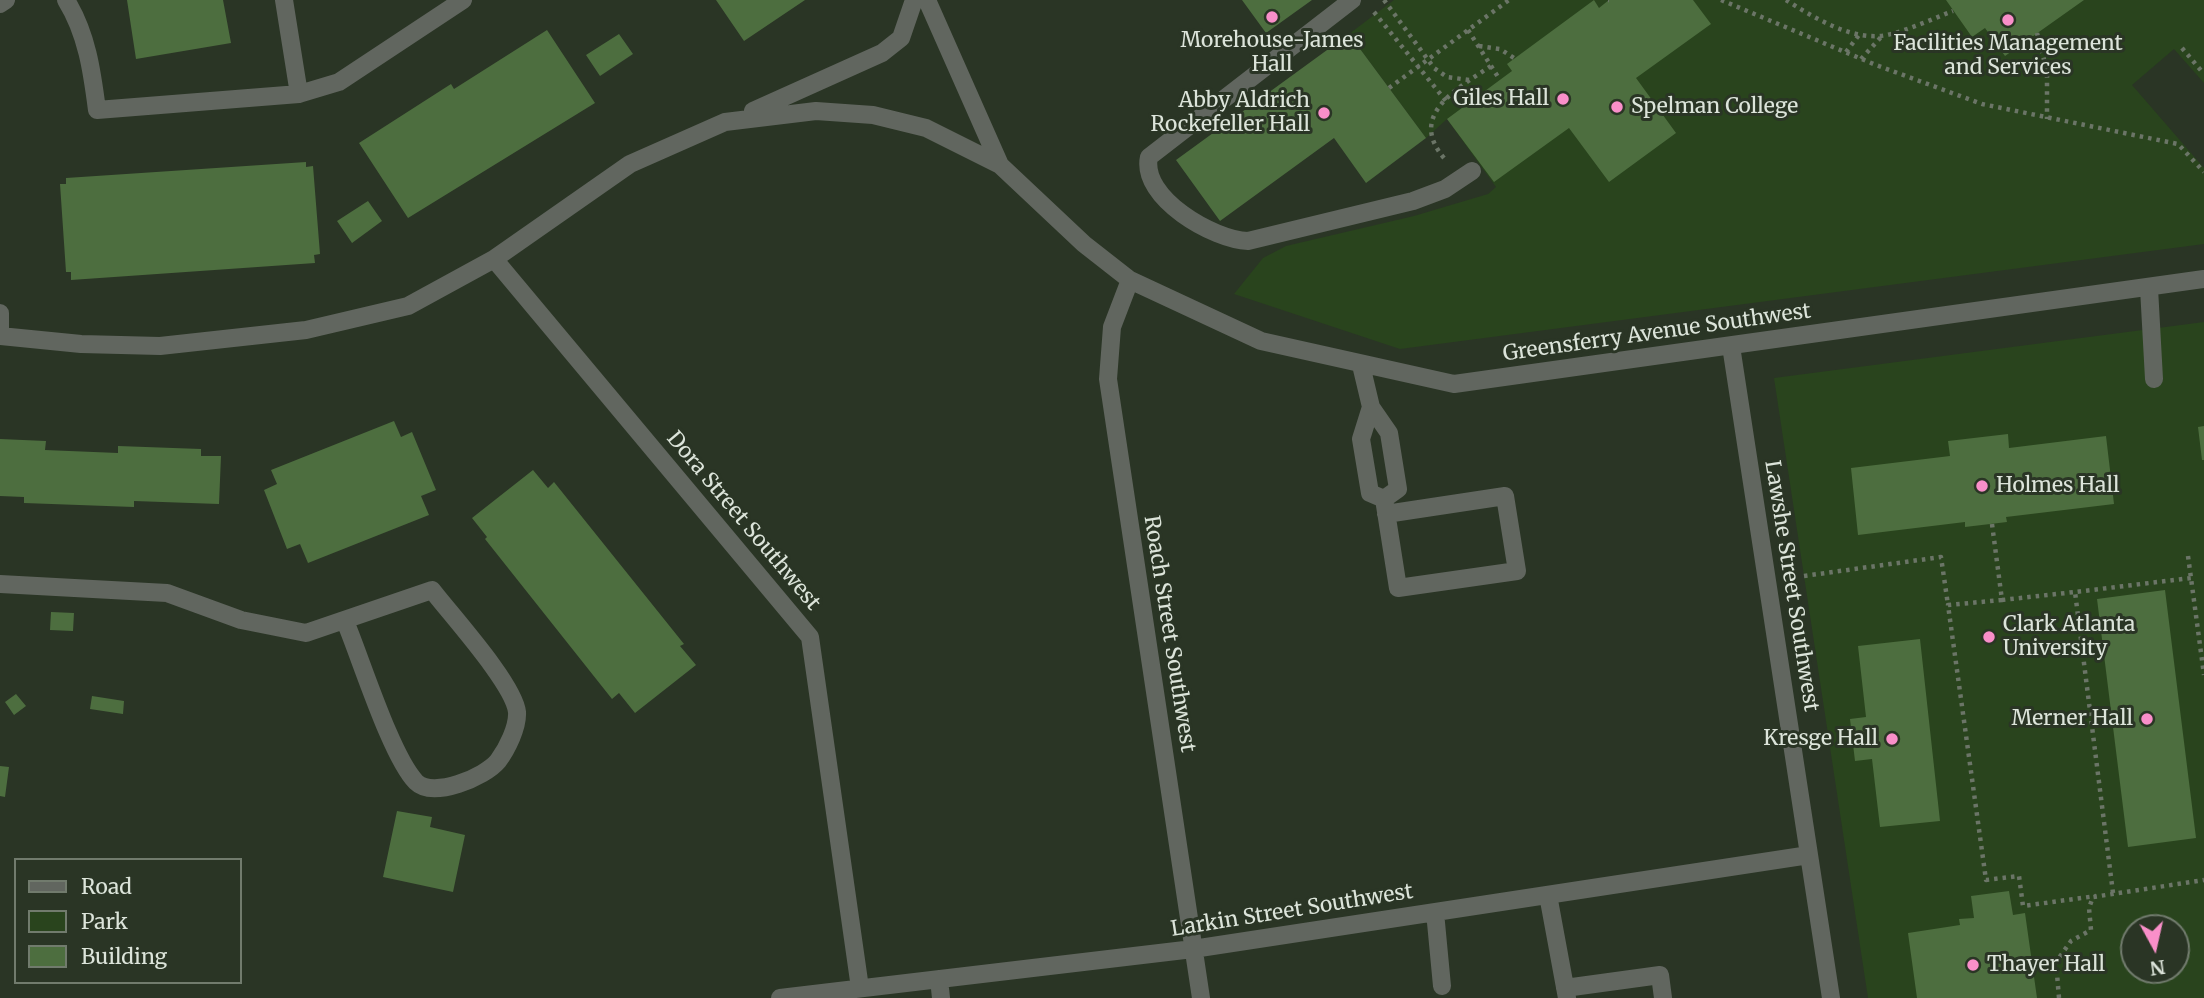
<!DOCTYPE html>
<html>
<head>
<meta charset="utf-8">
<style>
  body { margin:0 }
  #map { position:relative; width:2204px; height:998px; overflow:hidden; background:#2a3525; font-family:Merriweather,serif }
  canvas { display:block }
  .legend { position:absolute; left:14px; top:858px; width:228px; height:126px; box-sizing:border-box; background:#2a3525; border:2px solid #717b6d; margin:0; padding:9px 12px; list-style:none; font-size:21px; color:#dce4da }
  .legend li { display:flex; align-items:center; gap:14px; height:35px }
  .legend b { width:35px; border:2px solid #717b6d }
  .north { position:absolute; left:2120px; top:914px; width:70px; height:70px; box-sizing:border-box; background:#2a3525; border:2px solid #717b6d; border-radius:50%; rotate:172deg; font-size:19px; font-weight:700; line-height:28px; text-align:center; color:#dce4da }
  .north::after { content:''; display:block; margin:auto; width:24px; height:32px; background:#f98fc9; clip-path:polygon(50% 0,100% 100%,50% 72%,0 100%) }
</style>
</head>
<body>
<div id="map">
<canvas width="2204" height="998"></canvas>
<ul class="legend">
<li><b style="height:9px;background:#61665f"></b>Road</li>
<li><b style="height:19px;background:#29441d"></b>Park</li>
<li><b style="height:19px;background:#4d6e3f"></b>Building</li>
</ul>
<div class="north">N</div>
</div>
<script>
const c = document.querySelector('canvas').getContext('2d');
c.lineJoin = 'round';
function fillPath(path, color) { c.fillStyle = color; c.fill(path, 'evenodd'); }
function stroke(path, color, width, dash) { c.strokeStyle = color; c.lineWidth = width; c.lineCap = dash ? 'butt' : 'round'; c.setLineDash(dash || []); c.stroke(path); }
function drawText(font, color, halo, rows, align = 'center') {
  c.font = font + ' Merriweather,serif'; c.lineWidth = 6; c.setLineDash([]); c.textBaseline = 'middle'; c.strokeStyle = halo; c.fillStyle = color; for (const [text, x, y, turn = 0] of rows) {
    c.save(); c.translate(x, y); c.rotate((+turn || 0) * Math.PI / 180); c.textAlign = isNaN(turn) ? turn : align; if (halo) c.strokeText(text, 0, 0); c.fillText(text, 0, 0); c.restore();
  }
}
const green = new Path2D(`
  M1394,0H2204V83L2174,49L2132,85L2204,168V244L1400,349L1234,294L1263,258L1286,246L1414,216L1488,194L1496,187L1447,119L1426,138L1349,34Z
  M2204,322V998H1868L1774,378ZM2134,928H2176V970H2134Z`);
const building = new Path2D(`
  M127,0H223L231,43L136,59Z
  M716,0H805L744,41Z
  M1242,0H1312L1266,33Z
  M1594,0L1599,8L1609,0H1693L1711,24L1636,78L1676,133L1609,182L1569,128L1494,182L1447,119L1512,71L1507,64Z
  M1946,0H2084L2005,56L1985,28L1972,37Z
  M547,30L595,103L408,218L359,143L451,84L454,89Z
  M619,34L633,54L600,76L586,55Z
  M1349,34L1426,138L1366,183L1334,138L1220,221L1176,160Z
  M306,162V167L313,166L320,254L314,255L315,263L71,280V272H66L60,184H66V178Z
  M368,201L382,221L352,243L337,221Z
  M394,421L401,437L412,432L436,490L421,496L429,515L308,563L300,544L287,549L264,490L277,484L271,470Z
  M2204,426V460H2202L2198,427Z
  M2008,434L2009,448L2106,436L2114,504L2006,517L2007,522L1965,527V522L1858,535L1851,468L1950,456L1948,441Z
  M0,439L46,441L45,450L118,453V446L201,449V456H221L219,504L134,501V507L24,503V497L0,496Z
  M533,470L548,488L554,482L684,644L680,646L696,665L635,713L619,693L612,699L485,539L487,537L472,518Z
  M2165,590L2196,838L2128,847L2097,599Z
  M51,612L74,613L73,631L50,630Z
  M1920,639L1940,821L1880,827L1872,759L1855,761L1850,719L1866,717L1858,646Z
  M16,694L26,706L14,715L5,702Z
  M92,696L124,701L123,714L90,709Z
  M0,766L9,767L5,797L0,796Z
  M397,811L432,817L430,827L465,835L453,892L383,877Z
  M2009,891L2013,915L2025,913L2037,998H1917L1908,933L1960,925L1959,919L1974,918L1971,896Z`);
const path = new Path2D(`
  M1384,0L1434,68L1447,77L1469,80
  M1608,0H1609
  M1721,0L1876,65L1982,104L2178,144L2204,172
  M1786,0C1813,17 1853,42 1887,35C1909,30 1932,19 1953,11
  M1374,12L1446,101
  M1468,30L1500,80
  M2037,33L2047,71V119
  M1479,46L1500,49L1514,58
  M2182,48L2204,74
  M1846,52L1859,35
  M1861,59L1882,36
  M1389,88L1509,0
  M1444,158C1407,115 1458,88 1491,66
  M1992,524L2002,600L2075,592
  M2188,556L2204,675
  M1804,576L1941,557L1948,605
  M2002,600L1948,605L1986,880L2019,876L2023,906L2096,896
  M2113,893L2075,592L2191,578
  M2059,998L2056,962L2071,941L2091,930L2089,908L2093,897L2204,880`);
const minor = new Path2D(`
  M66,0C87,34 92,71 97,110L299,94L339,82L463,0
  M284,0L299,94
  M927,0L1000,165L1084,244L1130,280L1261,341L1454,384L2204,279
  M1352,0L1149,157C1140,198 1214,240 1248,241L1413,201L1445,189L1472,171
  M0,4L6,0
  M753,111L882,53L901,38L914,0
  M494,259L810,637L860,988
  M1130,280L1112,327L1108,379L1201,998
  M2149,288L2154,379
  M0,313V336
  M0,336L81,344L160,346L306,330L408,306L494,259L630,164L725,122L816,111L873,115L926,128L1000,165
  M1731,346L1831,998
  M1361,365L1371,407L1389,433L1398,489L1384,499L1370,493L1361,439L1371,407
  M1384,499L1398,588L1517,571L1505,496L1386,514
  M0,584L167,593L241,620L306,633L432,590C452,616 514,684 517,712C518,727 507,749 498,761C485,777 433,799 416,782C391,756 361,659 345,621
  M1548,895L1567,998
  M1435,912L1442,986
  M939,979L941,998
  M1565,988L1660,975L1663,998
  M780,998L1193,949L1809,855`);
const markers = [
  [1272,17,7,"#f98fc9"],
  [2008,20,7,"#f98fc9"],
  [1563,99,7,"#f98fc9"],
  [1617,107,7,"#f98fc9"],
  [1324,113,7,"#f98fc9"],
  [1982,486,7,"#f98fc9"],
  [1989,637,7,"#f98fc9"],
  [2147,719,7,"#f98fc9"],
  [1892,739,7,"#f98fc9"],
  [1973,965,7,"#f98fc9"]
];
const poiNames = [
  ["Morehouse-James",1272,41,"center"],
  ["Hall",1272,65,"center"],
  ["Facilities Management",2008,44,"center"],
  ["and Services",2008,68,"center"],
  ["Giles Hall",1549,99],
  ["Abby Aldrich",1310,101],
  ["Rockefeller Hall",1310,125],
  ["Spelman College",1631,107,"left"],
  ["Holmes Hall",1996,486,"left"],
  ["Clark Atlanta",2003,625,"left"],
  ["University",2003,649,"left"],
  ["Merner Hall",2133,719],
  ["Kresge Hall",1878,739],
  ["Thayer Hall",1987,965,"left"]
];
const streetNames = [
  ["Greensferry Avenue Southwest",1657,333,-8],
  ["Dora Street Southwest",743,521,50],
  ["Lawshe Street Southwest",1791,586,81],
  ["Roach Street Southwest",1169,634,81],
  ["Larkin Street Southwest",1292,911,-9]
];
fillPath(green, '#29441d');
fillPath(building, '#4d6e3f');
stroke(path, '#6b7567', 4.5, [3.5, 5]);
stroke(minor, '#61665f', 18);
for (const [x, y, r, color] of markers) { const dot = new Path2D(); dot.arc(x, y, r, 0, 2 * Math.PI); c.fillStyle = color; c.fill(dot); stroke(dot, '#2a3525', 2.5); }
drawText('21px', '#dce4da', '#2a3525', poiNames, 'right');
drawText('21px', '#dce4da', '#2a3525', streetNames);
</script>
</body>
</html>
